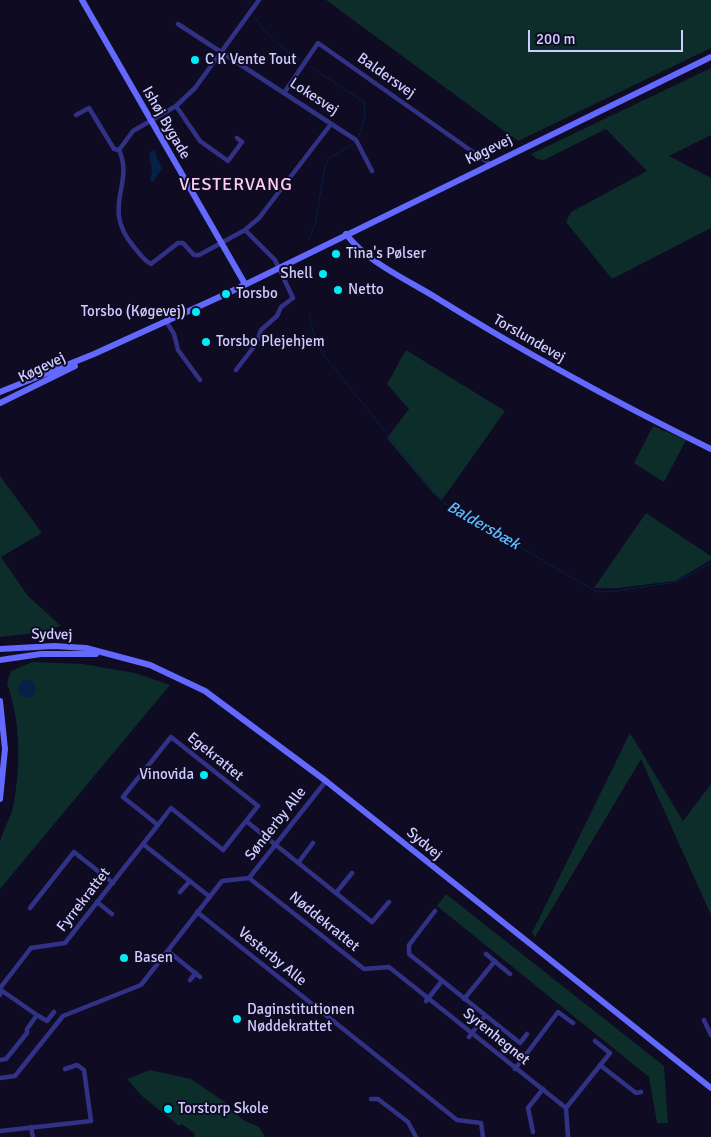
<!DOCTYPE html>
<html>
<head>
<meta charset="utf-8">
<style>
  body { margin:0 }
  #map { position:relative; width:711px; height:1137px; overflow:hidden; background:#0e0b22; font-family:Signika,sans-serif }
  canvas { display:block }
  .scale { position:absolute; left:528px; top:30px; width:155px; height:22px; box-sizing:border-box; border:2px solid #cfccff; border-top:0; padding-left:6px; font-size:15px; line-height:18px; white-space:nowrap; color:#cfccff; -webkit-text-stroke:4px #0e0b22; paint-order:stroke }
</style>
</head>
<body>
<div id="map">
<canvas width="711" height="1137"></canvas>
<div class="scale">200 m</div>
</div>
<script>
const c = document.querySelector('canvas').getContext('2d');
c.lineJoin = 'round';
function fillPath(path, color) { c.fillStyle = color; c.fill(path, 'evenodd'); }
function stroke(path, color, width, dash) { c.strokeStyle = color; c.lineWidth = width; c.lineCap = dash ? 'butt' : 'round'; c.setLineDash(dash || []); c.stroke(path); }
function drawText(font, color, halo, rows, align = 'center') {
  c.font = font + ' Signika,sans-serif'; c.lineWidth = 4; c.setLineDash([]); c.textBaseline = 'middle'; c.strokeStyle = halo; c.fillStyle = color; for (const [text, x, y, turn = 0] of rows) {
    c.save(); c.translate(x, y); c.rotate((+turn || 0) * Math.PI / 180); c.textAlign = isNaN(turn) ? turn : align; if (halo) c.strokeText(text, 0, 0); c.fillText(text, 0, 0); c.restore();
  }
}
const green = new Path2D(`
  M326,0H711V48L518,141Z
  M711,68V135L669,156L711,178V228L612,279L566,222L571,212L647,171L606,129L544,160L537,159L531,154Z
  M406,350L505,411L442,500L433,493L387,438L409,409L387,384Z
  M653,426L686,440L664,482L634,463Z
  M0,476L42,533L1,557L28,596L61,626L35,633L0,637Z
  M646,513L711,556V560L675,581L618,588H594Z
  M32,662L83,664L135,673L170,685L0,889C0,875 0,858 0,843C2,831 10,820 13,807C21,766 21,723 7,683L11,671Z
  M630,733L683,821L711,784V915L641,759L535,937L532,933Z
  M446,894L664,1066L668,1123H657L649,1077L437,906Z
  M150,1070L191,1079L225,1102L243,1120L259,1127L265,1137H194L195,1134L182,1124L179,1126L142,1096L127,1079Z`);
const water = new Path2D(`
  M154,150L162,169L153,182L150,180L152,171L149,153Z
  M18 689a9 9 0 1 1 18 0a9 9 0 1 1-18 0Z`);
const stream = new Path2D(`
  M247,0L250,5
  M255,17C265,35 284,50 302,61
  M311,67L364,102L365,116L359,136
  M309,239L315,224L325,166L328,159L353,144
  M309,314L315,339L323,354L441,501L597,592L617,591L676,582L711,563`);
const street = new Path2D(`
  M178,24L356,140L372,171
  M284,93L318,43L490,164
  M176,106L200,141L228,161L242,142L237,138
  M76,115L89,108L114,149L119,150C135,185 100,207 134,247C139,253 144,261 151,264L178,243H183L194,255H199L245,230L259,218L331,124
  M119,150L133,131L176,106L195,88L259,0
  M166,321L174,334L178,350L200,380
  M236,370L256,344L261,330L277,316L281,307L293,298L275,260L245,230
  M246,821L223,850L171,808L158,825L123,797L171,737L258,806L246,821L372,922L389,902
  M143,844L210,897
  M298,863L313,843
  M249,878L364,969L389,967L566,1108L568,1137
  M180,892L190,881
  M336,893L352,873
  M97,902L112,914
  M30,908L74,852L113,883
  M435,911L409,945V954L520,1043L527,1034
  M197,912L457,1120L481,1123L483,1137
  M168,951L200,977
  M486,954L510,974
  M190,980L196,973
  M0,995L1,987L31,948L65,943L158,825
  M464,999L495,961
  M426,1001L442,981
  M37,1015L47,1021L54,1012
  M704,1020L711,1035
  M469,1037L485,1016
  M0,1060L6,1059L27,1033V1029L37,1015L1,990
  M600,1065L636,1093L641,1092
  M515,1069L558,1012L573,1023
  M0,1078L15,1076L63,1016L141,985L222,881L249,878L326,781
  M371,1099H378L408,1122L416,1137
  M566,1108L610,1053L595,1041
  M31,1127L33,1137
  M0,1131L91,1121L84,1070L77,1065L65,1069
  M533,1132L528,1108L543,1089`);
const secondary = new Path2D(`
  M82,0L245,284
  M346,234C367,262 406,279 435,297C525,353 617,403 711,449
  M0,392L94,354L226,294L711,57
  M0,403L75,366
  M0,649L54,646L86,648L150,665L205,691L326,781L711,1088
  M0,660L41,654H96
  M0,701L5,749L0,799`);
const markers = [
  [195,60,5,"#00ecf7"],
  [336,254,5,"#00ecf7"],
  [323,274,5,"#00ecf7"],
  [338,290,5,"#00ecf7"],
  [226,294,5,"#00ecf7"],
  [196,312,5,"#00ecf7"],
  [206,342,5,"#00ecf7"],
  [204,775,5,"#00ecf7"],
  [124,958,5,"#00ecf7"],
  [237,1019,5,"#00ecf7"],
  [168,1109,5,"#00ecf7"]
];
const poiNames = [
  ["C K Vente Tout",205,60],
  ["Tina's Pølser",346,254],
  ["Shell",313,274,"right"],
  ["Netto",348,290],
  ["Torsbo",236,294],
  ["Torsbo (Køgevej)",186,312,"right"],
  ["Torsbo Plejehjem",216,342],
  ["Vinovida",194,775,"right"],
  ["Basen",134,958],
  ["Daginstitutionen",247,1010],
  ["Nøddekrattet",247,1027],
  ["Torstorp Skole",178,1109]
];
const streetNames = [
  ["Baldersvej",386,76,35],
  ["Lokesvej",314,97,33],
  ["Ishøj Bygade",166,123,60],
  ["Køgevej",489,150,-26],
  ["Torslundevej",529,339,30],
  ["Køgevej",42,368,-26],
  ["Sydvej",52,635,1],
  ["Egekrattet",215,757,39],
  ["Sønderby Alle",276,824,-52],
  ["Sydvej",424,844,40],
  ["Fyrrekrattet",84,900,-52],
  ["Nøddekrattet",324,922,39],
  ["Vesterby Alle",272,957,39],
  ["Syrenhegnet",496,1037,39]
];
const waterNames = [
  ["Baldersbæk",483,526,30]
];
const quarterNames = [
  ["VESTERVANG",236,185]
];
fillPath(green, '#0d2d2a');
fillPath(water, '#062146');
stroke(stream, '#062146', 1);
stroke(street, '#313286', 4.5);
stroke(secondary, '#6368ff', 6);
for (const [x, y, r, color] of markers) { const dot = new Path2D(); dot.arc(x, y, r, 0, 2 * Math.PI); c.fillStyle = color; c.fill(dot); stroke(dot, '#0e0b22', 2); }
drawText('15px', '#cfccff', '#0e0b22', poiNames, 'left');
drawText('15px', '#cfccff', '#0e0b22', streetNames);
drawText('italic 16px', '#5abcff', '#0e0b22', waterNames);
c.letterSpacing = '1px';
drawText('18px', '#ffcef0', '#0e0b22', quarterNames);
c.letterSpacing = '0px';
</script>
</body>
</html>
